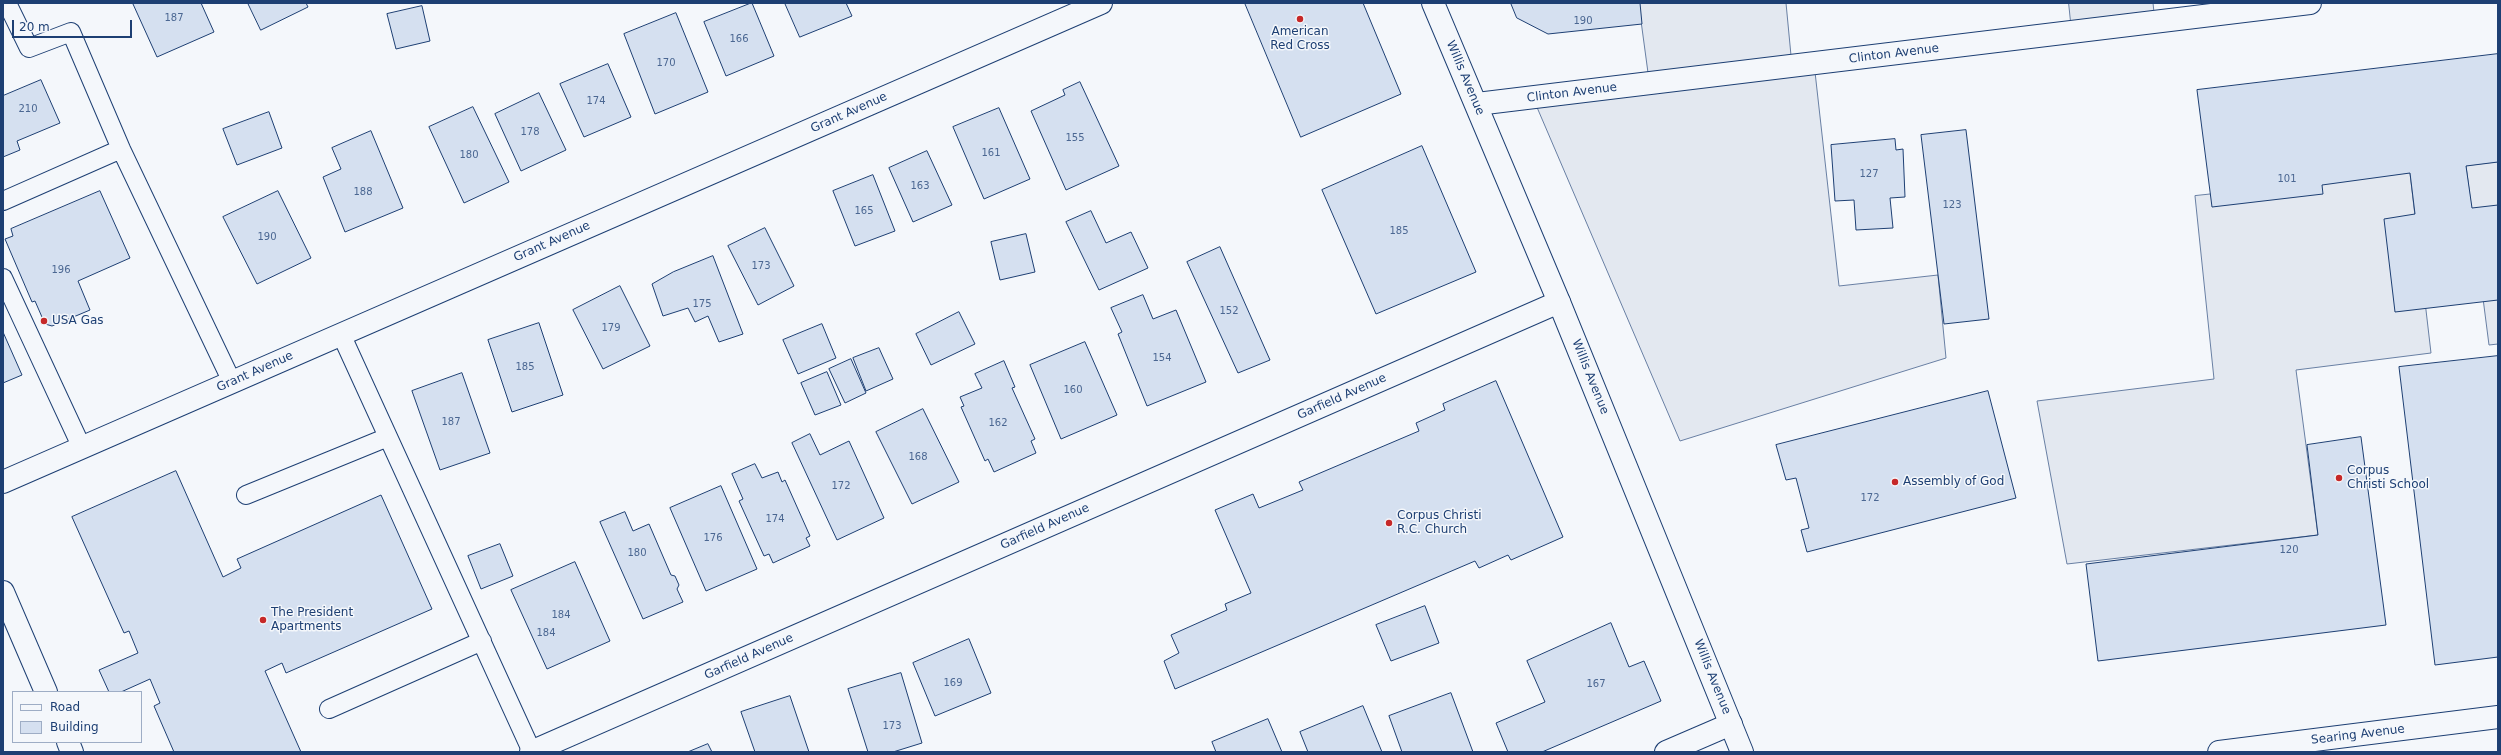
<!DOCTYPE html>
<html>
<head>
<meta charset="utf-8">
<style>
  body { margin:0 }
  #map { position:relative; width:2501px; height:755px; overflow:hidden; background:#f4f7fb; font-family:"DejaVu Sans",sans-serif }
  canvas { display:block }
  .frame { position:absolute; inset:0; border:4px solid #1d3f73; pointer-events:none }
  .legend { position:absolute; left:12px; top:691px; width:130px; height:52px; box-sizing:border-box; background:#f4f7fb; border:1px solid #9eadc5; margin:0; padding:5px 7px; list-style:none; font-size:12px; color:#1d3f73 }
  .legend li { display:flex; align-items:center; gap:8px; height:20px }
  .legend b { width:20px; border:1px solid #9eadc5 }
  .scale { position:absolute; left:12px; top:20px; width:120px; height:18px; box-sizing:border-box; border:2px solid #1d3f73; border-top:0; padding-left:5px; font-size:12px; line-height:14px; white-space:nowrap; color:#1d3f73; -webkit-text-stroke:3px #f4f7fb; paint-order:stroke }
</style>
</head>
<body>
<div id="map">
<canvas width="2501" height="755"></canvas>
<div class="frame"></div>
<ul class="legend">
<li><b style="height:5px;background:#f4f7fb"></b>Road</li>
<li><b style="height:11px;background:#d5e0f0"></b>Building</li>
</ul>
<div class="scale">20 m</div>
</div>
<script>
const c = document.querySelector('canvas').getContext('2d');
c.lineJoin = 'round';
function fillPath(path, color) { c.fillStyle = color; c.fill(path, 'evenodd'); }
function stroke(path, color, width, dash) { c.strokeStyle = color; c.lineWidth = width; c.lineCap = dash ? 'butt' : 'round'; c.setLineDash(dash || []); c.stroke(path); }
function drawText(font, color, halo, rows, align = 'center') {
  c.font = font + ' "DejaVu Sans",sans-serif'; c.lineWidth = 3; c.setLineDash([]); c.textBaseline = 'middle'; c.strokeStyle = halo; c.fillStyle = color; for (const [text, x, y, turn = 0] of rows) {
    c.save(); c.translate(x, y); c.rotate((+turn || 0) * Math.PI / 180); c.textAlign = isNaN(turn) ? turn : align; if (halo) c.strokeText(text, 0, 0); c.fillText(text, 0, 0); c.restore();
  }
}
const parking = new Path2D(`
  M1639,3H1786L1792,66L1814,63L1839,286L1938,275L1946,358L1680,441L1533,98L1649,83Z
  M2069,3H2153L2155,22L2072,32Z
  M2498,162V344L2489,345L2466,166Z
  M2410,173L2431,353L2296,370L2318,535L2067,564L2037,401L2214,379L2195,196Z`);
const building = new Path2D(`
  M136,3H201L214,32L157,57L133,4Z
  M248,3H306L308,7L261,30Z
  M752,3L774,56L726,76L704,22Z
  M785,3H846L852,16L800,37Z
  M1245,3H1363L1401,94L1301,137Z
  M1511,3H1640L1642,24L1548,34L1517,18Z
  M422,6L430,41L396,49L387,14Z
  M676,13L708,92L655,114L624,34Z
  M2498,54V162L2466,166L2472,208L2498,205V300L2395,312L2384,219L2415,214L2410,173L2322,185L2323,194L2212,207L2197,90Z
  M608,64L631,117L584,137L560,84Z
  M41,80L60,123L17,141L20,150L3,157V96Z
  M1080,82L1119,166L1066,190L1031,111L1065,95L1063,90Z
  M539,93L566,150L521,171L495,114Z
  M473,107L509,182L464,203L429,127Z
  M999,108L1030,179L984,199L953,127Z
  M269,112L282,148L237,165L223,129Z
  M1966,130L1989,319L1944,324L1921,135Z
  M371,131L403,208L345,232L323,177L341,169L332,148Z
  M1895,139L1896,150L1903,149L1905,197L1890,198L1893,228L1856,230L1854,200L1835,201L1831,145Z
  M1422,146L1476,272L1376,314L1322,190Z
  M927,151L952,205L913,222L889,168Z
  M873,175L895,231L855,246L833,191Z
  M100,191L130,258L78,281L90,310L52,326L45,324L35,301L32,302L5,239L13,236L11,229Z
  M278,191L311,258L257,284L223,217Z
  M1091,211L1106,243L1131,232L1148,268L1099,290L1066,222Z
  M765,228L794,286L758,305L728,246Z
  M1026,234L1035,272L1000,280L991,242Z
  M1220,247L1270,360L1238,373L1187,262Z
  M713,256L743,334L719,342L708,316L695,322L688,308L663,316L652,284L673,272Z
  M620,286L650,346L603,369L573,310Z
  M1143,295L1153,319L1176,310L1206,382L1147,406L1118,334L1122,332L1111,308Z
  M959,312L975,344L931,365L916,334Z
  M539,323L563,395L512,412L488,340Z
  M822,324L836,358L798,374L783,340Z
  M3,332L22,375L3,383Z
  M1085,342L1117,415L1061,439L1030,365Z
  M879,348L893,379L866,391L853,358Z
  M2498,356V657L2435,665L2399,367Z
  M851,359L866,393L845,403L829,369Z
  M1004,361L1015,387L1012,388L1035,439L1031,441L1036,453L994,472L988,459L985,461L961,407L964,406L960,397L982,388L975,374Z
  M827,372L841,405L815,415L801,383Z
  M462,373L490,453L440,470L412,391Z
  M1496,381L1563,537L1511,560L1508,555L1479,568L1475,561L1175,689L1164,661L1179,653L1171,635L1227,610L1225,604L1251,593L1215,510L1253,494L1259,508L1303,490L1299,482L1419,431L1416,423L1445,410L1443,404Z
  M1988,391L2016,498L1807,552L1801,530L1809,528L1796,478L1786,480L1776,445Z
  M923,409L959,482L912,504L876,432Z
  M810,434L820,455L849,441L884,518L837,540L792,443Z
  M2361,437L2386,625L2098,661L2086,564L2318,535L2307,445Z
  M755,464L762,478L778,472L782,482L785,480L810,536L806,538L810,546L773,563L769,554L764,556L739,501L743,499L732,474Z
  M176,471L223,577L241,568L237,559L381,495L432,609L286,673L282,663L265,671L301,752H174L154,706L160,703L150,679L121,692H109L99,670L138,653L129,631L124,633L72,517Z
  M721,486L757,569L706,591L670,508Z
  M625,512L633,531L649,524L671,575L675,576L679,585L677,589L683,602L643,619L600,522Z
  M500,544L513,576L481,589L468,556Z
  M575,562L610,641L547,669L511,590Z
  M1425,606L1439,643L1391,661L1376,625Z
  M1611,623L1629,667L1644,661L1661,701L1542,752H1508L1496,723L1545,702L1527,661Z
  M969,639L991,693L935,716L913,663Z
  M901,673L922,743L893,752H868L848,689Z
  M1451,693L1473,752H1402L1389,716Z
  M790,696L809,752H755L741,712Z
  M1363,706L1382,752H1308L1300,732Z
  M1268,719L1282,752H1216L1212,742Z
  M708,744L712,752H688Z`);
const service = new Path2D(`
  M7,3L29,48L71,32L121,149L232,382
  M3,201L121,149
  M3,278L82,448
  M341,334L532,752
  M246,495L388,437
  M329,709L482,641`);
const minor = new Path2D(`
  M1477,104L2310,3
  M3,482L1101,3
  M531,752L1559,302
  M1666,752L1731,724
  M2219,752L2498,717`);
const secondary = new Path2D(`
  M1433,3L1559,302L1742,752
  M3,592L46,692
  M68,742L72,752`);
const markers = [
  [1300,19,4,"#c62828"],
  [44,321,4,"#c62828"],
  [2339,478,4,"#c62828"],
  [1895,482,4,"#c62828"],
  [1389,523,4,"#c62828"],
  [263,620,4,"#c62828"]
];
const numberNames = [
  ["187",174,18],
  ["190",1583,21],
  ["166",739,39],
  ["170",666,63],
  ["174",596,101],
  ["210",28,109],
  ["178",530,132],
  ["155",1075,138],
  ["161",991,153],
  ["180",469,155],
  ["127",1869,174],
  ["101",2287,179],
  ["163",920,186],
  ["188",363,192],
  ["123",1952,205],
  ["165",864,211],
  ["185",1399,231],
  ["190",267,237],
  ["173",761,266],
  ["196",61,270],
  ["175",702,304],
  ["152",1229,311],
  ["179",611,328],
  ["154",1162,358],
  ["185",525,367],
  ["160",1073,390],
  ["187",451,422],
  ["162",998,423],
  ["168",918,457],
  ["172",841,486],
  ["172",1870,498],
  ["174",775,519],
  ["176",713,538],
  ["120",2289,550],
  ["180",637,553],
  ["184",561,615],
  ["184",546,633],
  ["169",953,683],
  ["167",1596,684],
  ["173",892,726]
];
const poiNames = [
  ["American",1300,32,"center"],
  ["Red Cross",1300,46,"center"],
  ["USA Gas",52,321],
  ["Corpus",2347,471],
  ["Christi School",2347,485],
  ["Assembly of God",1903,482],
  ["Corpus Christi",1397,516],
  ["R.C. Church",1397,530],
  ["The President",271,613],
  ["Apartments",271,627]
];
const streetNames = [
  ["Clinton Avenue",1894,54,-7],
  ["Willis Avenue",1465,78,67],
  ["Clinton Avenue",1572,93,-7],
  ["Grant Avenue",849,113,-24],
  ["Grant Avenue",552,242,-24],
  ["Grant Avenue",255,372,-24],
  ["Willis Avenue",1590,377,68],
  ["Garfield Avenue",1342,397,-24],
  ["Garfield Avenue",1045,527,-24],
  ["Garfield Avenue",749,657,-24],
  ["Willis Avenue",1712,677,68],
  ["Searing Avenue",2358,735,-7]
];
fillPath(parking, '#e3e8f0');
stroke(parking, '#687fa3', 1);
fillPath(building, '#d5e0f0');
stroke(building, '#1d3f73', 1);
stroke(service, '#1d3f73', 20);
stroke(minor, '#1d3f73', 24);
stroke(secondary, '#1d3f73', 24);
stroke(service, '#f4f7fb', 18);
stroke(minor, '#f4f7fb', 22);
stroke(secondary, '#f4f7fb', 22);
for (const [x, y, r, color] of markers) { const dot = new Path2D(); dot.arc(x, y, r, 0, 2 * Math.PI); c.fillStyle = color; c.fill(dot); stroke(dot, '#f4f7fb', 1.5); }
drawText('10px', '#4b6792', null, numberNames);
drawText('12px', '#1d3f73', '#f4f7fb', poiNames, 'left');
drawText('12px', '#1d3f73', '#f4f7fb', streetNames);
</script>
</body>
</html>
